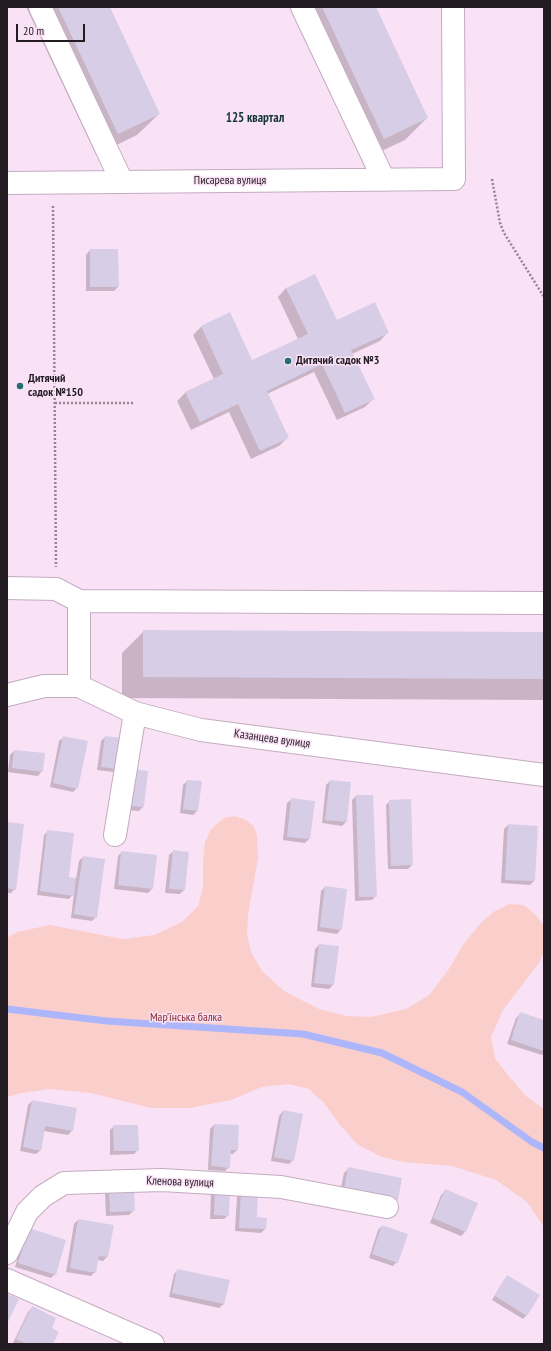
<!DOCTYPE html>
<html>
<head>
<meta charset="utf-8">
<style>
  body { margin:0 }
  #map { position:relative; width:551px; height:1351px; overflow:hidden; background:#fae2f6; font-family:"PT Sans Narrow",sans-serif }
  canvas { display:block }
  .frame { position:absolute; inset:0; border:8px solid #241c23; pointer-events:none }
  .scale { position:absolute; left:16px; top:24px; width:69px; height:18px; box-sizing:border-box; border:2px solid #241c23; border-top:0; padding-left:5px; font-size:12px; line-height:14px; white-space:nowrap; color:#241c23; -webkit-text-stroke:3px #fae2f6; paint-order:stroke }
</style>
</head>
<body>
<div id="map">
<canvas width="551" height="1351"></canvas>
<div class="frame"></div>
<div class="scale">20 m</div>
</div>
<script>
const c = document.querySelector('canvas').getContext('2d');
c.lineJoin = 'round';
function fillPath(path, color) { c.fillStyle = color; c.fill(path, 'evenodd'); }
function stroke(path, color, width, dash) { c.strokeStyle = color; c.lineWidth = width; c.lineCap = dash ? 'butt' : 'round'; c.setLineDash(dash || []); c.stroke(path); }
function drawText(font, color, halo, rows, align = 'center') {
  c.font = font + ' "PT Sans Narrow",sans-serif'; c.lineWidth = 3; c.setLineDash([]); c.textBaseline = 'middle'; c.strokeStyle = halo; c.fillStyle = color; for (const [text, x, y, turn = 0] of rows) {
    c.save(); c.translate(x, y); c.rotate((+turn || 0) * Math.PI / 180); c.textAlign = isNaN(turn) ? turn : align; if (halo) c.strokeText(text, 0, 0); c.fillText(text, 0, 0); c.restore();
  }
}
const green = new Path2D(`
  M235,816L244,819L254,826L257,836L258,858L248,915L247,934L251,952L262,971L284,991L319,1009L346,1016L371,1017L406,1009L429,995L447,972L463,945L479,925L493,912L509,904L524,905L536,915L544,926V952L539,963L503,1010L491,1037L495,1058L507,1074L526,1096L544,1109V1227L527,1202L496,1180L452,1166L403,1162L382,1157L357,1144L339,1124L325,1104L309,1089L288,1084L262,1087L231,1100L190,1108H151L91,1093L49,1089L17,1094L7,1097V938L17,932L50,925L123,939L154,935L182,922L198,906L203,887V859L205,842L211,829L224,818Z`);
const shadow = new Path2D(`
  M26,7H109L159,114L137,135L96,155Z
  M291,7H375L427,118L405,140L362,160Z
  M90,250L118,287L114,291H86V255Z
  M286,288L337,321L388,332L380,341L352,354L373,399L365,407L337,420L314,372L267,394L288,437L279,446L251,459L229,412L191,430L177,401L186,392L214,379L193,335L201,327L229,314L252,361L298,339L278,297Z
  M144,631L544,633V700L122,698V653Z
  M64,737L77,788L73,792L50,787L59,741Z
  M105,737L118,768L114,772L97,770L101,741Z
  M14,751L42,771L38,776L8,772L10,755Z
  M147,772L143,807L139,811L126,810Z
  M187,781L197,811L193,815L180,813L183,785Z
  M330,781L350,783L346,822L342,826L322,823L326,785Z
  M356,796L376,896L372,900L355,901L352,800Z
  M292,799L309,839L305,843L283,840L287,803Z
  M390,801L412,865L408,869H388L386,805Z
  M7,823L15,889L11,893H7Z
  M508,825L537,827L534,881L530,885L501,883L504,829Z
  M48,831L68,878L76,879L79,861L83,857L96,917L92,921L71,918L74,893L69,899L37,895L44,835Z
  M174,851L188,853L184,890L180,894L165,893L169,855Z
  M122,852L152,889L148,893L114,889L118,856Z
  M325,887L341,929L337,934L317,931L321,891Z
  M319,945L333,985L329,989L311,987L315,949Z
  M520,1014L544,1021V1053L542,1055L507,1044L516,1018Z
  M32,1101L72,1131L68,1135L44,1131L41,1150L36,1154L20,1151L28,1105Z
  M283,1111L293,1160L289,1164L271,1161L279,1116Z
  M214,1125L237,1150L233,1154H229V1167L225,1171L208,1170L210,1129Z
  M114,1126L138,1150L134,1154L110,1155V1130Z
  M348,1169L397,1199L393,1203L340,1193L344,1173Z
  M110,1190L133,1211L129,1215L106,1216L105,1194Z
  M215,1190L228,1215L224,1219H210L211,1194Z
  M445,1191L465,1232L461,1236L430,1223L441,1195Z
  M241,1193L256,1218L265,1229L261,1233L235,1231L237,1197Z
  M78,1220L112,1226L107,1257L103,1261L97,1260L95,1272L91,1276L66,1272L74,1224Z
  M382,1226L397,1262L393,1266L369,1258L378,1230Z
  M25,1234L55,1274L51,1278L15,1267Z
  M178,1270L228,1281L224,1304L219,1308L169,1297L174,1274Z
  M508,1276L527,1315L523,1319L492,1300L504,1280Z
  M32,1308L50,1329L58,1332L52,1344L13,1343L28,1312Z`);
const stream = new Path2D(`
  M7,1009L107,1021L303,1034L382,1053L462,1092L532,1142L544,1148`);
const building = new Path2D(`
  M58,7H110L160,114L118,134Z
  M322,7H376L428,118L384,139Z
  M90,249H118L119,287H90Z
  M315,274L337,320L375,302L389,333L351,350L375,399L345,413L322,364L267,391L289,438L260,451L238,404L200,422L185,392L223,374L201,326L230,312L252,360L308,334L286,288Z
  M143,630L544,632V679L143,677Z
  M63,736L88,741L78,789L53,783Z
  M105,736L123,738L119,769L101,767Z
  M14,750L45,753L43,772L12,768Z
  M134,769L148,771L144,807L129,806Z
  M187,780L202,781L198,811L183,809Z
  M330,780L351,782L347,822L325,820Z
  M356,795H373L377,897H359Z
  M291,798L315,801L310,839L287,837Z
  M411,799L413,865L391,866L389,800Z
  M7,822L24,824L16,890L7,888Z
  M508,824L538,826L535,881L505,880Z
  M47,830L74,833L69,877L76,878L74,896L40,891Z
  M173,850L189,852L185,890L169,889Z
  M121,851L157,855L153,889L118,885Z
  M83,856L105,859L97,918L74,914Z
  M325,886L347,889L342,930L320,927Z
  M319,944L339,946L334,985L314,983Z
  M520,1012L544,1020V1051L511,1040Z
  M32,1100L77,1108L73,1131L45,1126L41,1151L23,1147Z
  M283,1110L303,1114L294,1161L274,1157Z
  M214,1124L239,1125L238,1150H231L230,1168L211,1166Z
  M113,1125H138L139,1151H114Z
  M348,1167L402,1178L398,1200L344,1189Z
  M109,1189H134L135,1211L110,1212Z
  M215,1189L230,1190L229,1216L214,1215Z
  M445,1189L478,1203L466,1232L433,1218Z
  M241,1192L258,1193L257,1217L267,1218L266,1229L239,1228Z
  M78,1219L114,1225L108,1257L99,1256L96,1273L70,1268Z
  M382,1225L408,1234L398,1263L372,1254Z
  M29,1228L66,1240L56,1275L18,1263Z
  M177,1269L230,1280L224,1304L172,1293Z
  M507,1275L540,1295L527,1316L495,1296Z
  M7,1294L19,1299L7,1324Z
  M32,1306L56,1318L52,1328L59,1332L53,1344L42,1343L27,1344L16,1339Z`);
const path = new Path2D(`
  M492,179L500,223L504,233L544,297
  M53,206L56,567
  M55,403H133`);
const minor = new Path2D(`
  M40,7L122,182
  M302,7L384,180
  M7,183L454,179L453,7
  M7,588L56,589L79,601L544,603
  M79,601V686
  M7,695L44,686H79L135,713L201,730L544,775
  M115,835L135,713
  M7,1253L27,1212L43,1196L64,1183L162,1180L281,1187L387,1207
  M7,1280L153,1344`);
const markers = [
  [288,361,4,"#236e71"],
  [20,386,4,"#236e71"]
];
const streetNames = [
  ["Писарева вулиця",230,181],
  ["Казанцева вулиця",272,739,8],
  ["Кленова вулиця",180,1182,2]
];
const poiNames = [
  ["Дитячий садок №3",296,361],
  ["Дитячий",28,379],
  ["садок №150",28,393]
];
const parkNames = [
  ["Мар’їнська балка",186,1018]
];
const neighbourhoodNames = [
  ["125 квартал",255,118]
];
fillPath(green, '#facfcb');
fillPath(shadow, '#0003');
stroke(stream, '#adb6fa', 7);
fillPath(building, '#d8cde7');
stroke(minor, '#c3acc0', 24);
stroke(path, '#948491', 2.5, [2, 2]);
stroke(minor, '#fff', 22);
for (const [x, y, r, color] of markers) { const dot = new Path2D(); dot.arc(x, y, r, 0, 2 * Math.PI); c.fillStyle = color; c.fill(dot); stroke(dot, '#fae2f6', 1.5); }
drawText('12px', '#241c23', '#fae2f6', streetNames);
drawText('bold 12px', '#241c23', '#fae2f6', poiNames, 'left');
drawText('12px', '#882c2d', '#fae2f6', parkNames);
drawText('bold 13px', '#123536', '#fae2f6', neighbourhoodNames);
</script>
</body>
</html>
